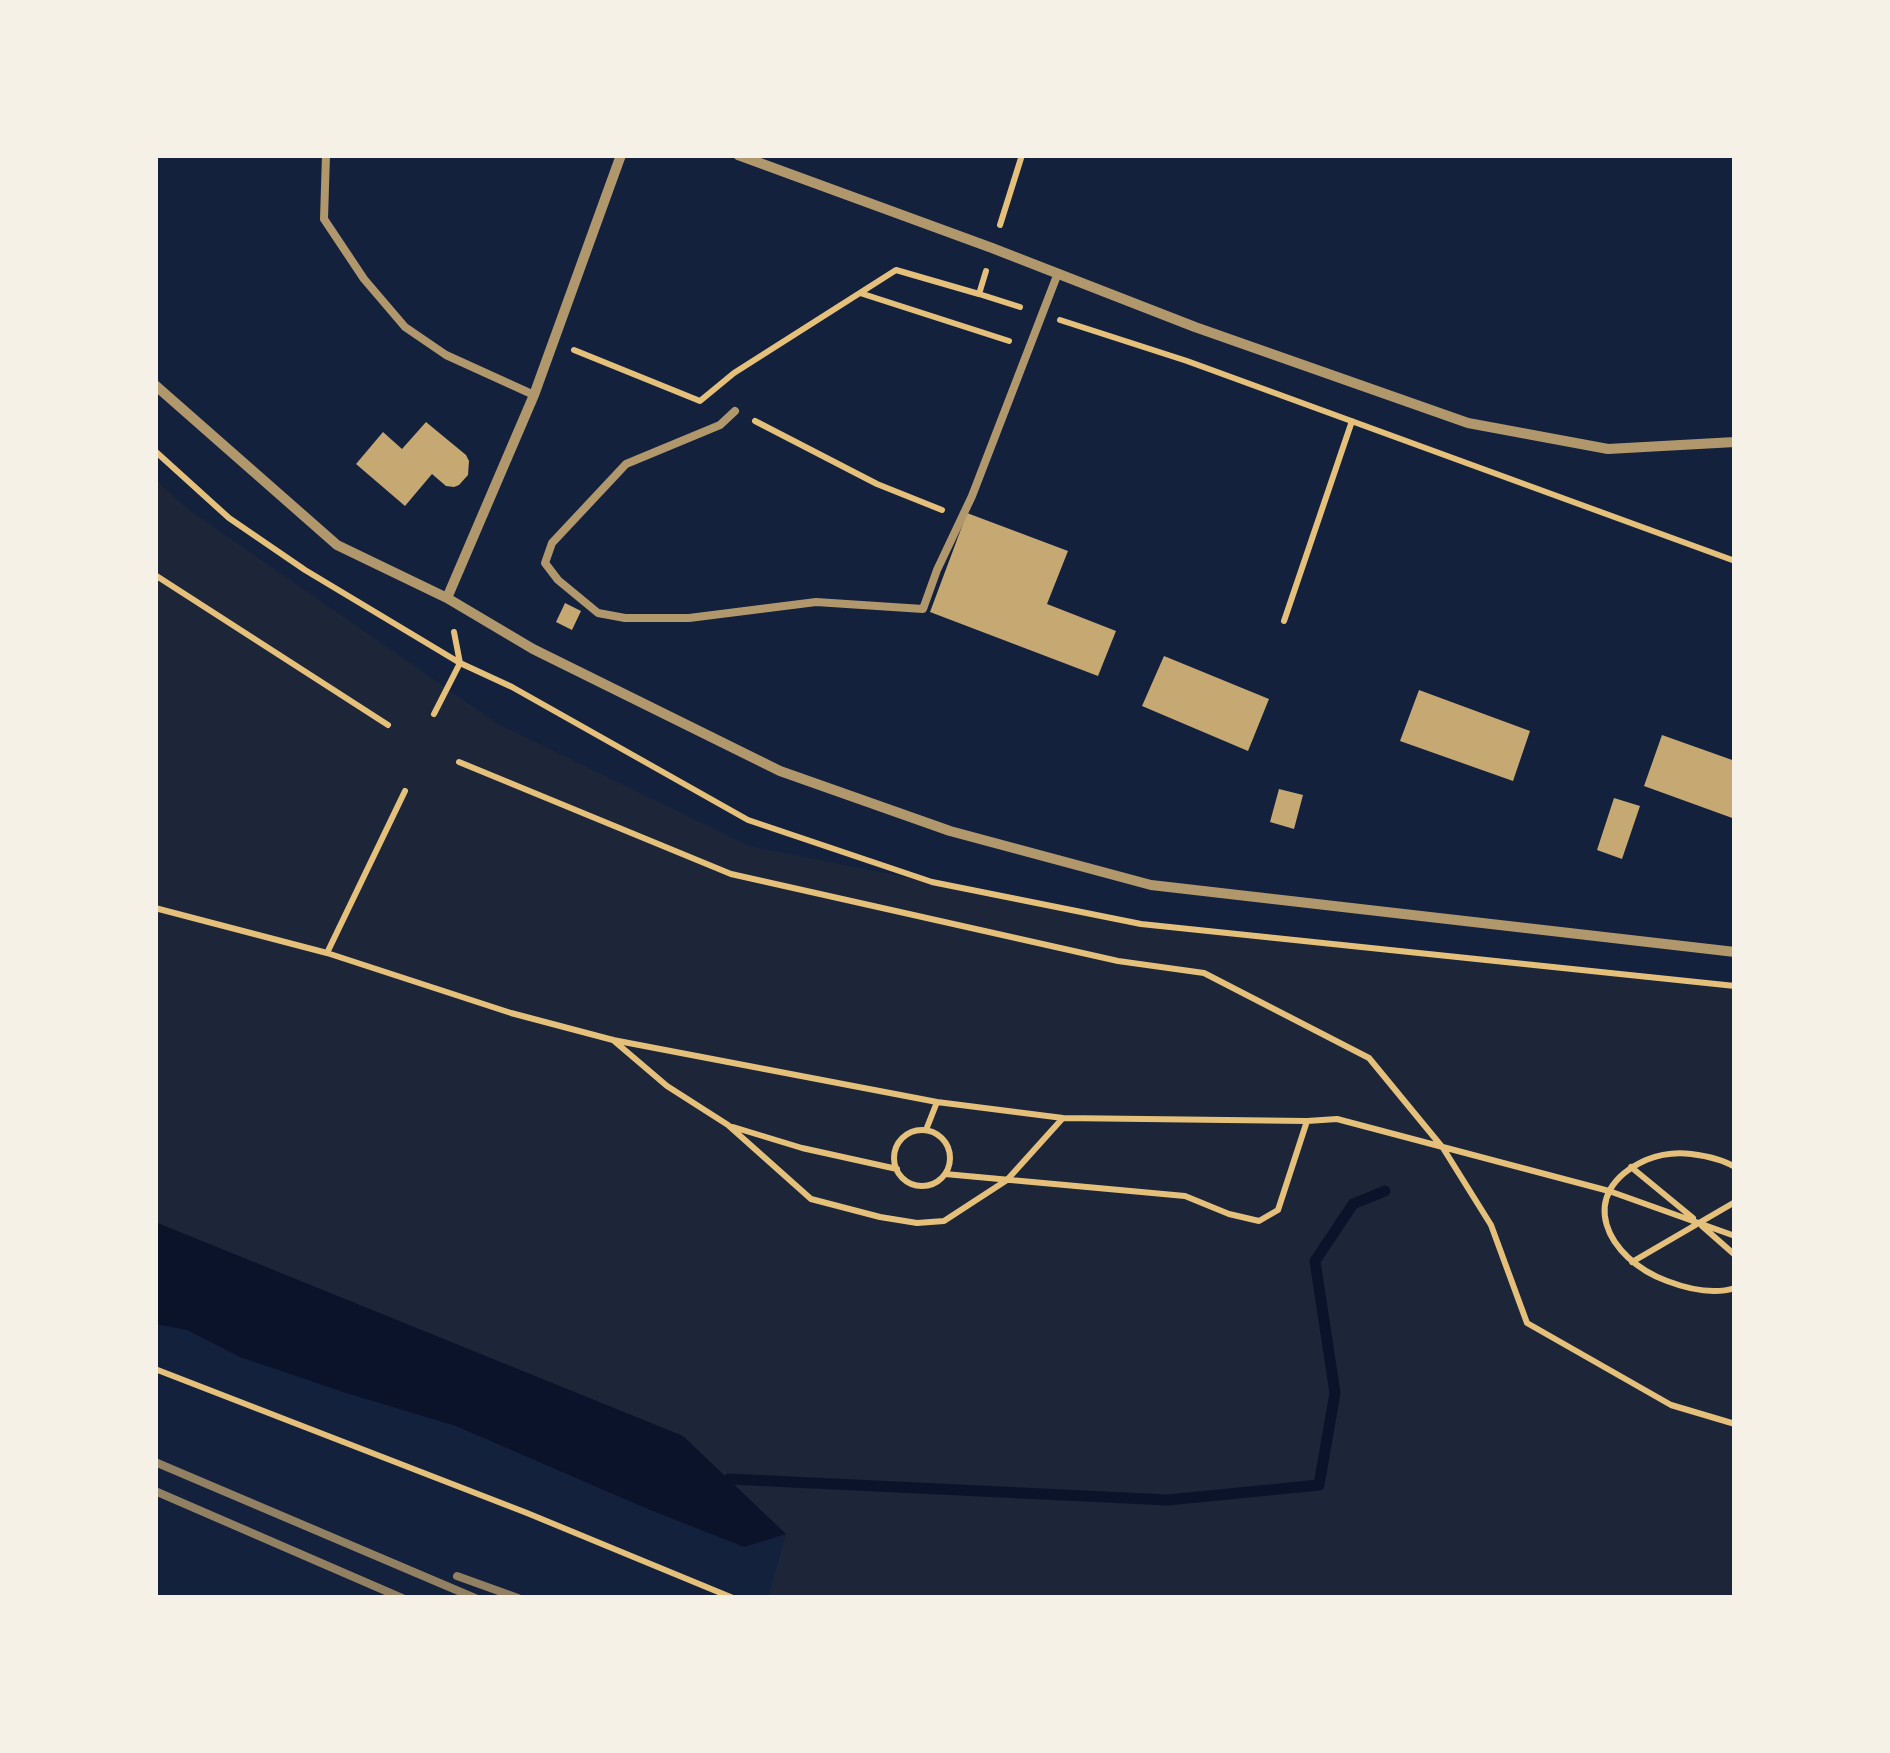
<!DOCTYPE html>
<html>
<head>
<meta charset="utf-8">
<style>
  body { margin:0 }
  #map { position:relative; width:1890px; height:1753px; overflow:hidden; background:#14213d; font-family:"Noto Sans",sans-serif }
  canvas { display:block }
  .frame { position:absolute; inset:0; border:158px solid #f6f1e7; pointer-events:none }
</style>
</head>
<body>
<div id="map">
<canvas width="1890" height="1753"></canvas>
<div class="frame"></div>
</div>
<script>
const c = document.querySelector('canvas').getContext('2d');
c.lineJoin = 'round';
function fillPath(path, color) { c.fillStyle = color; c.fill(path, 'evenodd'); }
function stroke(path, color, width, dash) { c.strokeStyle = color; c.lineWidth = width; c.lineCap = dash ? 'butt' : 'round'; c.setLineDash(dash || []); c.stroke(path); }
const green = new Path2D(`
  M155,479L186,508L498,724L749,846L1141,924L1735,986V1598H768L786,1534L683,1436L155,1222Z`);
const water = new Path2D(`
  M155,1222L683,1436L786,1534L744,1547L643,1507L456,1426L346,1393L240,1357L187,1330L155,1324Z`);
const stream = new Path2D(`
  M729,1479L1168,1500L1319,1485L1335,1393L1315,1261L1353,1204L1385,1191`);
const building = new Path2D(`
  M426,422L466,455L469,461L468,475L459,485L454,487L446,486L432,474L405,506L356,464L383,432L402,449Z
  M967,513L1068,551L1047,604L1116,631L1098,676L930,612Z
  M565,603L581,611L572,630L556,622Z
  M1164,656L1269,699L1248,751L1142,706Z
  M1419,690L1530,731L1513,781L1400,741Z
  M1662,735L1735,761V819L1644,786Z
  M1279,789L1303,795L1294,829L1270,822Z
  M1614,798L1640,806L1622,859L1597,850Z`);
const path = new Path2D(`
  M1000,225L1022,155
  M986,271L979,294L1020,307
  M860,293L1009,341
  M1060,320L1187,361L1735,561
  M574,350L700,401L734,373L896,270L979,294
  M755,421L877,484L942,510
  M155,451L229,518L305,570L460,663L512,687L748,820L932,882L1141,924L1735,986
  M155,575L388,725
  M1284,621L1352,421
  M434,714L460,663L454,632
  M459,762L731,874L1118,961L1204,973L1369,1058L1443,1148L1491,1225L1527,1323L1671,1405L1735,1424
  M155,908L327,953L511,1013L613,1040L937,1102L1063,1118L1307,1121L1337,1119L1609,1191L1735,1236
  M327,953L405,791
  M613,1040L667,1086L728,1125L811,1199L880,1217L917,1223L944,1221L1007,1180L1062,1119
  M733,1127L802,1148L897,1169
  M926,1130L937,1102
  M894 1158a28 28 0 1 1 56 0a28 28 0 1 1-56 0Z
  M1631,1167L1693,1218
  M1735,1167C1722,1159 1707,1156 1691,1154C1675,1152 1661,1154 1646,1160C1573,1193 1607,1259 1667,1281C1688,1289 1713,1295 1735,1288
  M945,1174L1185,1196L1229,1214L1259,1221L1278,1210L1307,1121
  M1702,1226L1735,1255
  M1632,1262L1735,1202
  M155,1369L527,1513L733,1598`);
const service = new Path2D(`
  M326,155L324,219L364,279L405,327L446,355L534,395
  M735,411L720,425L626,464L552,543L545,563L558,580L598,613L625,618H689L816,602L923,609L937,570L972,496L1058,273`);
const minor = new Path2D(`
  M738,155L992,248L1195,327L1468,423L1608,449L1735,442
  M155,385L337,545L447,598L533,649L780,771L950,831L1151,885L1735,952
  M447,598L534,395L621,155`);
const rail = new Path2D(`
  M155,1462L475,1598
  M155,1491L402,1598
  M457,1576L518,1598`);
fillPath(green, '#1d2539');
fillPath(water, '#0b132b');
stroke(stream, '#0b132b', 11);
fillPath(building, '#c6a872');
stroke(path, '#e5c07b', 6);
stroke(service, '#b1986c', 8);
stroke(minor, '#b1986c', 10);
stroke(rail, '#918062', 8);
</script>
</body>
</html>
